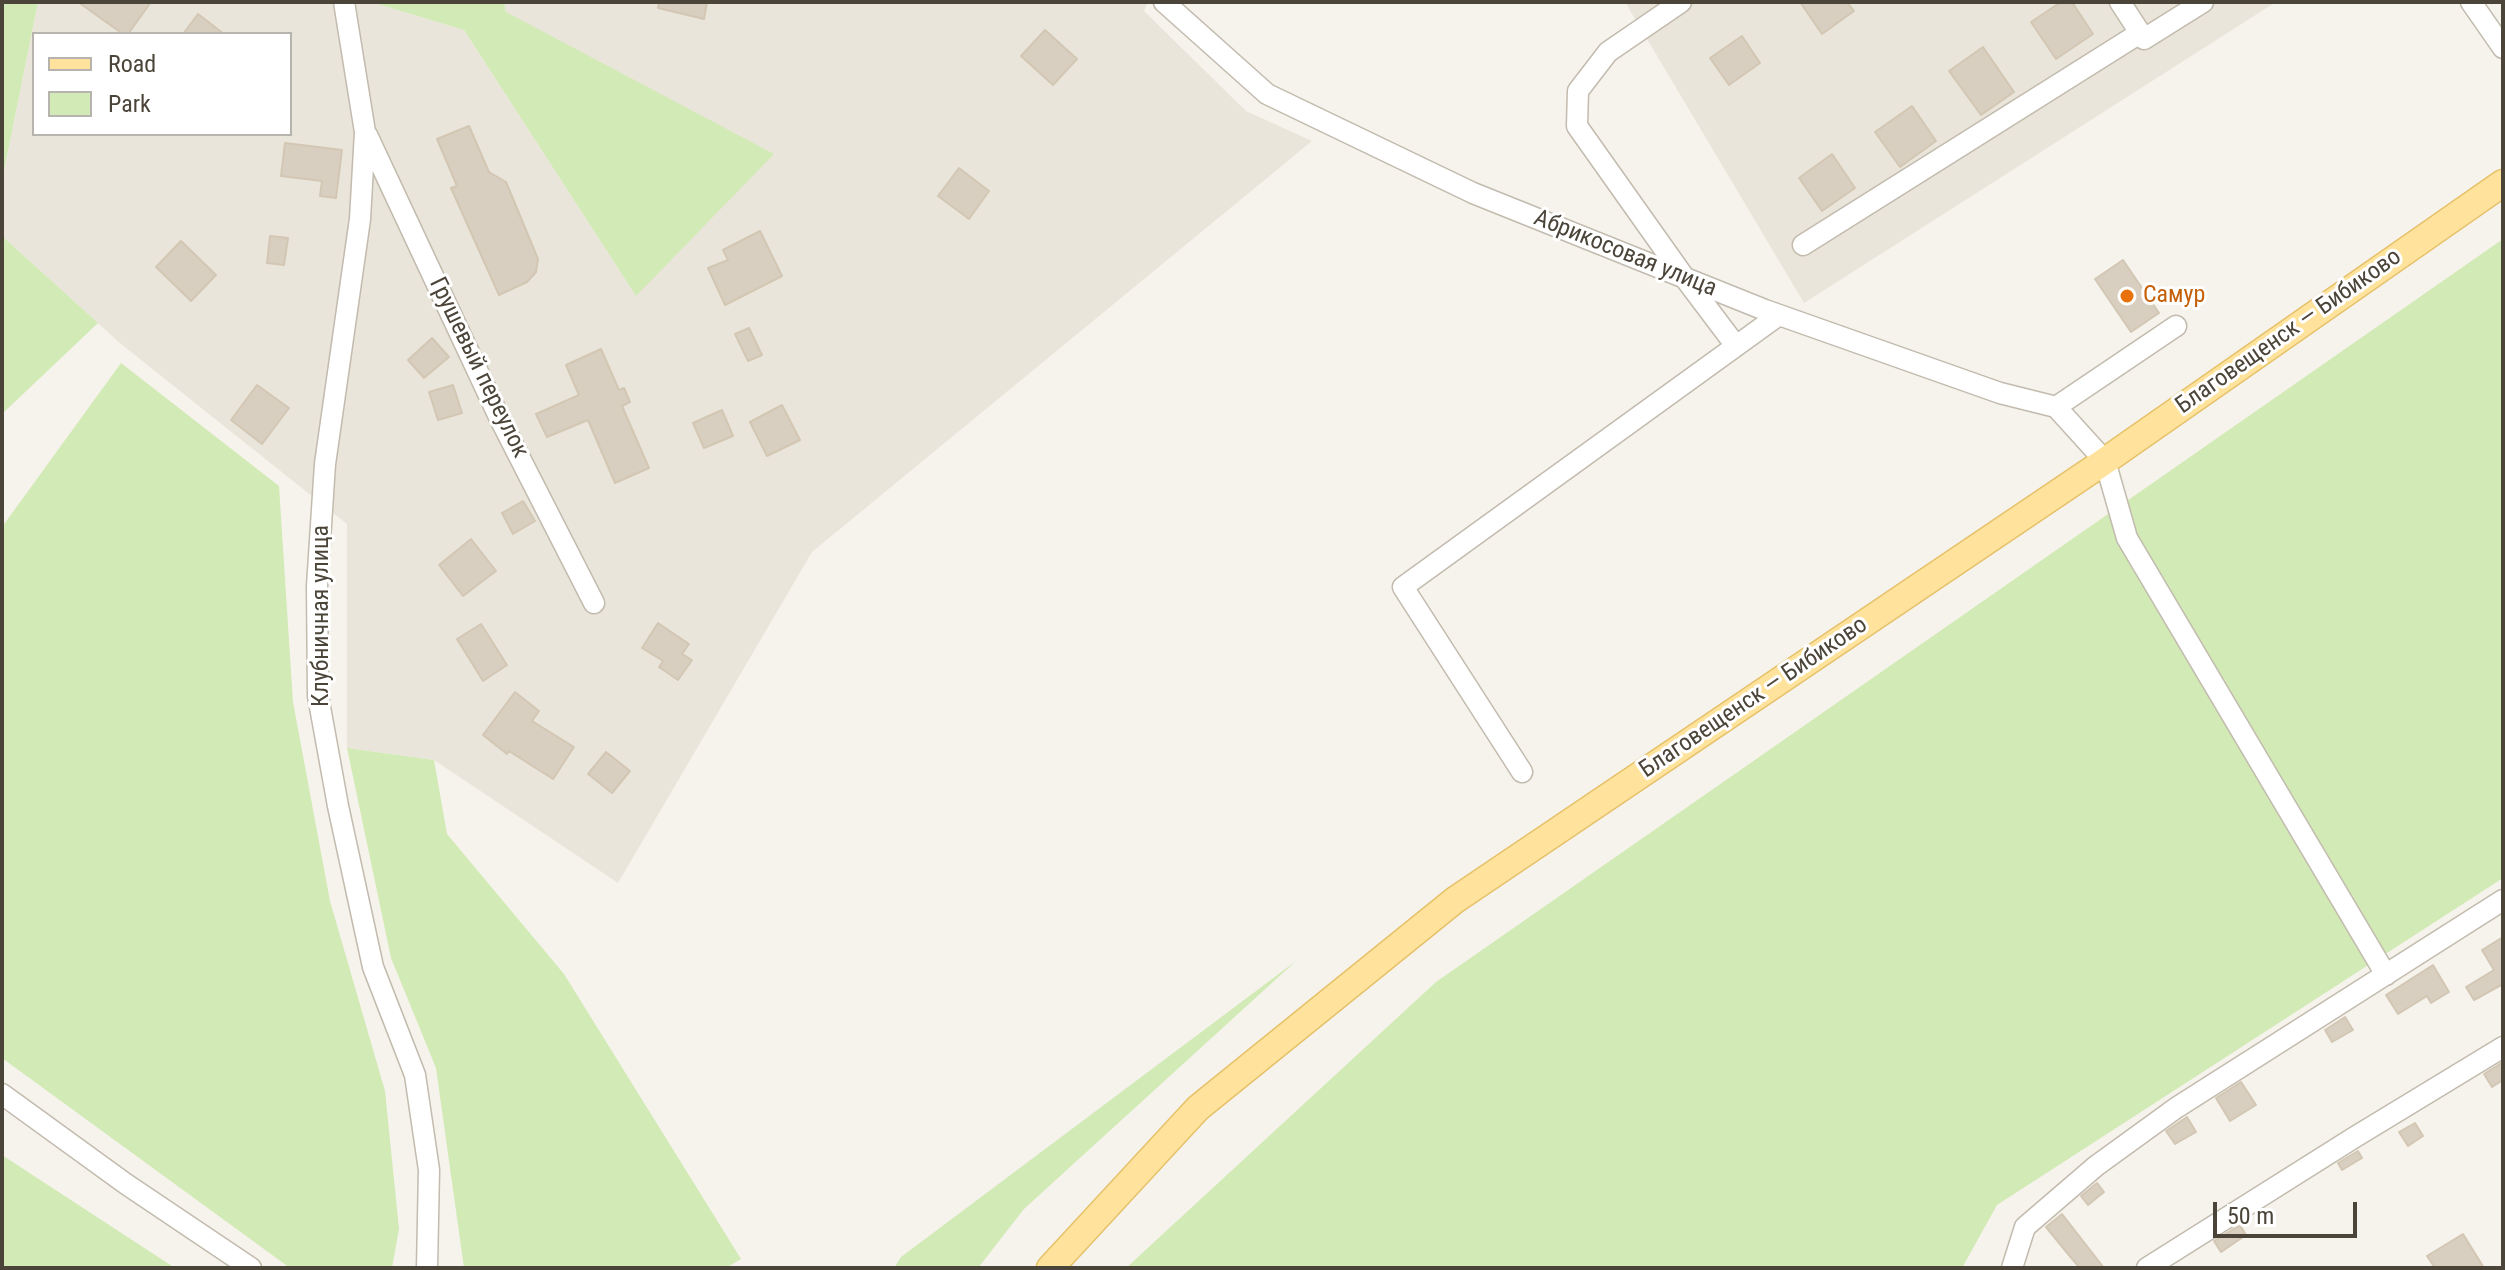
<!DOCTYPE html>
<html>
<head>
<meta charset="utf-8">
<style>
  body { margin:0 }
  #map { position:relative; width:2505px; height:1270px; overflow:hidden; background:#f6f3ec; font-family:"Roboto Condensed",sans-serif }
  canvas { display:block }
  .frame { position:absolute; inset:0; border:4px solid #4b4439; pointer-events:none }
  .legend { position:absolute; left:32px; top:32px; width:260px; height:104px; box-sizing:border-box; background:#fff; border:2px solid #b7b4b0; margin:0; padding:10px 14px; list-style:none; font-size:24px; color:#4b4439 }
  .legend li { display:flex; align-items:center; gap:16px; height:40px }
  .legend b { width:40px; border:2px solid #b7b4b0 }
  .scale { position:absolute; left:2213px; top:1202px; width:144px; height:36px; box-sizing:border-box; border:4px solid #4b4439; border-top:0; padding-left:10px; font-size:24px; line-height:28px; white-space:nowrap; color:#4b4439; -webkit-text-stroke:6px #fff; paint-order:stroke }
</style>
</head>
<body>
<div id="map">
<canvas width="2505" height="1270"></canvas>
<div class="frame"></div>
<ul class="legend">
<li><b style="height:10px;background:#ffe39c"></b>Road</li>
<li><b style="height:22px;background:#d2eab5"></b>Park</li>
</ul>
<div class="scale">50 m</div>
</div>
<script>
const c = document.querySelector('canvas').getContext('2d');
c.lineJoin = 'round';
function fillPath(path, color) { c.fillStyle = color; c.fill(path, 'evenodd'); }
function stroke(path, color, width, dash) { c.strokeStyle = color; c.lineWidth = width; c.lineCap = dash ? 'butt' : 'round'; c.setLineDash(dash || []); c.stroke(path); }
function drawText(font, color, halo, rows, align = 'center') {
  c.font = font + ' "Roboto Condensed",sans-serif'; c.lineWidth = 6; c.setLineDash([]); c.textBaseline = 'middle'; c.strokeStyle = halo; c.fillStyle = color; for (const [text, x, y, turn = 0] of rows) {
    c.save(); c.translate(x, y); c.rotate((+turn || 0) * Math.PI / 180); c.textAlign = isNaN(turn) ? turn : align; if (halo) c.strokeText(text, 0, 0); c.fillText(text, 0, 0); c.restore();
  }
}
const residential = new Path2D(`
  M38,2H371L464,30L636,296L506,11L504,2H1148L1144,11L1246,111L1312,141L812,552L618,883L434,760L347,748V524L121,344L2,236V181ZM34,34H290V134H34Z
  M1625,2H2276L1804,303Z`);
const green = new Path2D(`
  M2,2H38L2,181Z
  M371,2H504L506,12L774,154L636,296L464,30Z
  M2,236L98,323L2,414Z
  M2503,239V878L1997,1205L1962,1268H1126L1436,982Z
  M121,363L279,486L293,702L330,901L385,1091L399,1229L392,1268H290L2,1058V527Z
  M347,748L434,760L447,834L564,974L741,1259L726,1268H464L436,1068L391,958Z
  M1296,961L1024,1209L978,1268H894L901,1257Z
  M2,1155L175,1268H2Z`);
const building = new Path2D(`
  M78,2H151L128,34H123Z
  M659,2H707L704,19L658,8Z
  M1800,2H1847L1854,11L1822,34Z
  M2061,2H2072L2093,34L2056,59L2031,22Z
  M198,14L224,34H183Z
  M1045,30L1077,59L1053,85L1021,56Z
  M1742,36L1760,63L1729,85L1710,58Z
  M1983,47L2014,92L1981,115L1949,71Z
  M1912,106L1936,141L1900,167L1875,132Z
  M469,126L489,172L506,182L538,259L536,272L527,282L499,295L451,188L457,186L437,139Z
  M285,143L342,150L336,198L320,196L322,181L281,176Z
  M1832,154L1855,188L1822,211L1799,178Z
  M959,168L989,191L969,219L938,196Z
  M760,231L782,276L725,305L708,268L728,260L723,250Z
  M270,236L288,238L284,265L267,263Z
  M181,241L216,275L191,301L156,267Z
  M2123,260L2159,313L2131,332L2095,279Z
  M749,328L762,355L748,361L735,334Z
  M432,338L449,357L424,378L408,360Z
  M601,349L619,390L624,388L630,402L622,406L649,468L615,483L588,420L547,437L536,414L579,395L566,365Z
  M257,385L289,408L262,444L231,420Z
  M453,385L462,413L438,420L429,392Z
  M782,405L800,440L767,456L750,422Z
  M722,410L733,436L704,448L693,423Z
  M523,501L535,521L513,534L502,513Z
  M471,539L496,571L463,596L439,565Z
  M658,623L689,644L682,654L692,660L678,680L659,667L663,661L642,648Z
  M481,624L507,665L483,681L457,639Z
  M515,692L539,711L532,721L574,747L553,779L509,751L507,754L483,735Z
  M606,752L630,771L612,793L588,774Z
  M2503,937V984L2474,1000L2466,987L2494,970L2482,950Z
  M2433,965L2449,992L2431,1003L2427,996L2398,1014L2386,995Z
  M2345,1017L2353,1030L2332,1042L2325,1030Z
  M2503,1062V1080L2492,1087L2484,1074Z
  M2241,1082L2256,1105L2230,1121L2216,1098Z
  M2187,1117L2196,1132L2175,1144L2166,1131Z
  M2415,1123L2423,1136L2408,1146L2399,1132Z
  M2358,1151L2362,1158L2342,1170L2338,1163Z
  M2097,1183L2104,1192L2088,1205L2081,1196Z
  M2062,1214L2104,1268H2080L2068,1254L2046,1227Z
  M2240,1225L2246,1235L2221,1252L2214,1241Z
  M2463,1234L2484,1268H2435L2427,1256Z`);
const minor = new Path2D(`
  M344,2L365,132L360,219L325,464L317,586L318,696L338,806L373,967L415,1075L429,1170L427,1268
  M1164,2L1267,94L1473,193L1765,310L2000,393L2056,407L2105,461L2127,538L2386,975
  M1681,2L1608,52L1578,91L1577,126L1684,277L1736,346
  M2120,2L2144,39L2203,2
  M2471,2L2503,48
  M367,135L500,419L594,603
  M1803,245L2140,33
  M2056,407L2176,326
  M1522,772L1403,587L1779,315
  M2,1094L126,1184L251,1268
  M2012,1268L2025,1227L2096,1166L2176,1108L2503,900
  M2147,1268L2355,1137L2503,1047`);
const major = new Path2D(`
  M1050,1268L1198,1108L1455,900L2105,461L2503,183`);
const markers = [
  [2127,296,8,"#e8710a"]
];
const streetNames = [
  ["Абрикосовая улица",1625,254,22],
  ["Благовещенск — Бибиково",2289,332,-35],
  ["Грушевый переулок",478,368,64],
  ["Клубничная улица",322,616,-90],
  ["Благовещенск — Бибиково",1754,698,-34]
];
const foodNames = [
  ["Самур",2143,296]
];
fillPath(residential, '#eae5da');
fillPath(green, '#d2eab5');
fillPath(building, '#d8cfc1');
stroke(building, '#d3c7b4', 2);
stroke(minor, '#c2bbae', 23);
stroke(major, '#e6c16a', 29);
stroke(minor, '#fff', 20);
stroke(major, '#ffe39c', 26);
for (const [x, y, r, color] of markers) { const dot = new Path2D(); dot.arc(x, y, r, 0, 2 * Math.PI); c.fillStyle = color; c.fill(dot); stroke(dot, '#fff', 3); }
drawText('24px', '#4b4439', '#fff', streetNames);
drawText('24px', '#c56008', '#fff', foodNames, 'left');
</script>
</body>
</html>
